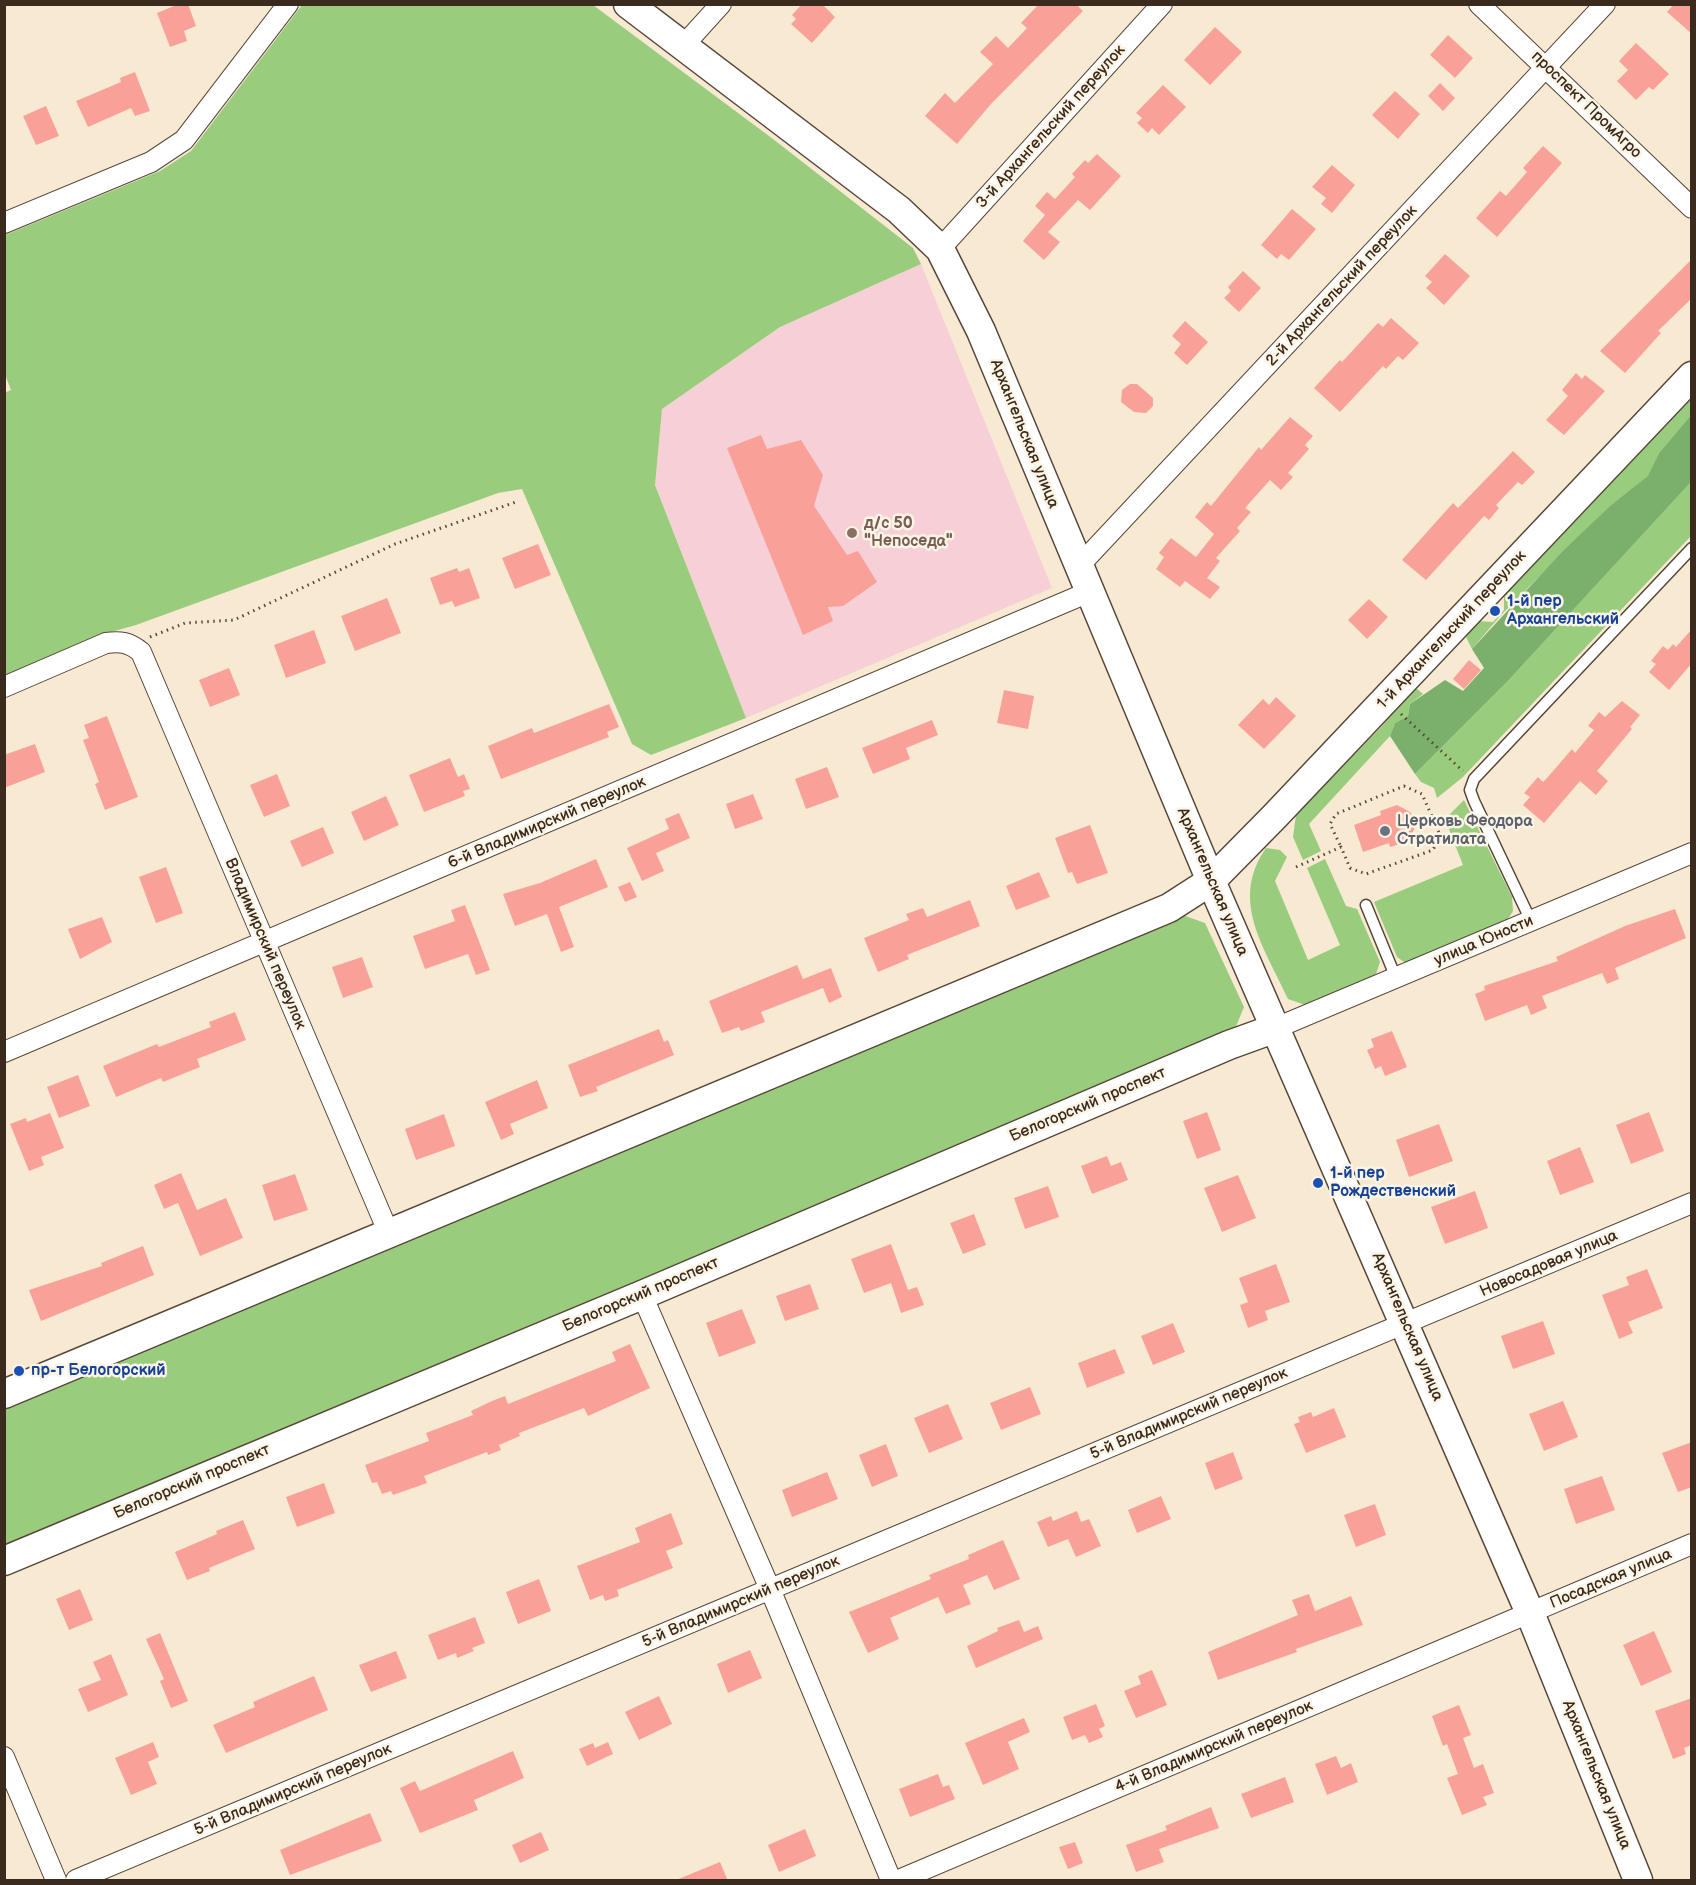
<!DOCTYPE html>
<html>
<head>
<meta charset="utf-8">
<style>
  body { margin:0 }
  #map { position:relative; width:1696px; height:1885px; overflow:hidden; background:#f8e9d3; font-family:"Balsamiq Sans",sans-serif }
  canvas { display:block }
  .frame { position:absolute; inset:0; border:6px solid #3b2a1e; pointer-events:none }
</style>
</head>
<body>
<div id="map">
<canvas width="1696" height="1885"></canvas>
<div class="frame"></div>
</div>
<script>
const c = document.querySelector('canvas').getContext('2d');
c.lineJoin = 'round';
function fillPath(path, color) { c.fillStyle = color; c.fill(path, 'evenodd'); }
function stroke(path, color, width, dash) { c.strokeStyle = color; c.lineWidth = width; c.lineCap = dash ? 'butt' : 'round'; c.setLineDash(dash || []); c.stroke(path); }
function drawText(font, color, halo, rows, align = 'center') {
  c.font = font + ' "Balsamiq Sans",sans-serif'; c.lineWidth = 5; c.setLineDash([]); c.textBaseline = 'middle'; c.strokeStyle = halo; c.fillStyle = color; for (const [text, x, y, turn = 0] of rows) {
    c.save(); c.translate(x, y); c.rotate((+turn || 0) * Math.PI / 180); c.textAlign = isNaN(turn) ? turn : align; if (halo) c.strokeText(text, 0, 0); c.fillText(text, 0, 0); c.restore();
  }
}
const built = new Path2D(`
  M921,264L1052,588L746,718L655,484L662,409L780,327Z`);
const green = new Path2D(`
  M302,5H593L773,139L913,248L921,264L780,327L662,409L655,485L746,718L651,755L632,744L522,489L498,493L136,625L100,635L5,676L4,393L11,390L4,372L5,235L160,171L191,151Z
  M1691,393V415L1659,453L1649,476L1611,505L1501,615L1472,649L1466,637L1476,621L1493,622L1504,610V593Z
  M1691,482V536L1463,777L1437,798L1434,788L1421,782L1415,774L1507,682Z
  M1415,687L1423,694L1410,704L1408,716L1395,723L1390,736L1309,824L1321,851L1303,860L1293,837L1296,815L1383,725Z
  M1464,800L1512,897L1513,911L1506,922L1414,962H1404L1397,957L1374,902L1463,865L1445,819Z
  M1266,848L1280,850L1287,857L1275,881L1308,960L1340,945L1307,868L1325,859L1346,906L1357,909L1380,962L1374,980L1308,1006L1288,999C1265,948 1229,901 1266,848Z
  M1177,913L1205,923L1244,1007L1232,1036L5,1551V1404Z`);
const forest = new Path2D(`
  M1691,415V482L1507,682L1415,774L1390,736L1395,723L1408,716L1410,704L1445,680L1463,691L1484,668L1472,649L1563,551L1611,505L1648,476L1659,453Z`);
const building = new Path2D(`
  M179,4H188L196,26L184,31L187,41L170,47L157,13Z
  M802,4H822L835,17L812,43L791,24L796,19L792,15Z
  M1039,4H1076L1083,11L991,104L957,144L925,116L945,93L955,103L993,64L980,52L996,36L1008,48L1027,28L1021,23Z
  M1674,4H1692V34L1667,12Z
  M1215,27L1242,52L1210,85L1184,60Z
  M1448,35L1473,58L1455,78L1430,55Z
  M1636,43L1669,74L1653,90L1649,87L1636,100L1617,81L1628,70L1619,61Z
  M135,72L150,111L135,116L131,108L88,127L76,101L121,82L120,78Z
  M1440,83L1455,98L1443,111L1428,96Z
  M1163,85L1186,107L1159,135L1152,128L1148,133L1137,123L1142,118L1136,113Z
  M1395,91L1420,114L1398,139L1372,115Z
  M46,106L59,136L36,145L23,116Z
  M1543,146L1562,163L1497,237L1476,218L1500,191L1506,196L1527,172L1523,168Z
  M1097,154L1121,176L1090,210L1078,200L1048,232L1060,242L1044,260L1023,241L1045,215L1035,206L1047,192L1055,199L1075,177L1072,174L1085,160L1088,163Z
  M1332,165L1355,185L1332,213L1321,204L1326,198L1312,187Z
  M1292,209L1316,229L1289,260L1281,254L1277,259L1261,245Z
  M1445,254L1470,276L1444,305L1426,288L1432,282L1425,276Z
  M1692,259V298L1658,331L1661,333L1625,373L1600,351Z
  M1243,271L1261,288L1239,312L1224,298L1231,291L1228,287Z
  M1391,318L1419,343L1403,360L1398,356L1386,369L1383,366L1340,412L1314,388L1340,360L1342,362L1378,323L1383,327Z
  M1185,321L1208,342L1187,365L1174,353L1181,344L1172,336Z
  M1576,373L1582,379L1585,375L1605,391L1564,435L1546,420L1568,396L1562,390Z
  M1130,384H1137L1153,398V406L1146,413L1134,412L1121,402L1122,390Z
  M1290,417L1313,436L1305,445L1309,449L1288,473L1293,477L1281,490L1270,480L1245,508L1251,512L1237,528L1240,531L1216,558L1220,561L1207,578L1220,587L1210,599L1185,581L1180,587L1156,569L1164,557L1159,553L1171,538L1196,557L1214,534L1195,517L1207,502L1211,506L1259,447L1261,450Z
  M761,435L767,449L801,440L823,475L814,506L847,555L858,551L877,582L843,606L828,607L833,621L803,635L727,448Z
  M1513,451L1535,472L1522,485L1518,482L1496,505L1499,508L1489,520L1484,516L1426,580L1402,560L1453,503L1458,508Z
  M538,544L551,575L515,589L502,558Z
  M457,568L459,572L469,568L480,598L455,607L452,601L440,605L430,578Z
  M387,598L401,633L355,651L341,616Z
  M1369,599L1388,617L1367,639L1348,620Z
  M1692,629V663L1669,690L1649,672L1656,664L1651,661L1663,646L1668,650L1673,644L1676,647Z
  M314,630L326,663L286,678L274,645Z
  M1469,660L1481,670L1464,689L1453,679Z
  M229,668L240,695L210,707L199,680Z
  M1004,690L1034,696L1028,729L997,723Z
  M1276,697L1296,716L1264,749L1238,725L1263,699L1269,705Z
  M1622,701L1640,715L1630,727L1632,729L1597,771L1608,781L1596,795L1580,781L1544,823L1523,805L1530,797L1524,793L1538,777L1543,782L1547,778L1572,749L1575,753L1594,730L1588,726L1599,712L1605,717Z
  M609,704L619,727L607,732L609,737L501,779L488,746L532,728L534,733Z
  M107,716L138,797L105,810L95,784L99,782L83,740L89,738L84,725Z
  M932,720L938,735L906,748L910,759L873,774L862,748Z
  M35,744L45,772L4,788V755Z
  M450,758L458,777L464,774L470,789L463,791L465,796L424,812L409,775Z
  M827,767L839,797L806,809L795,779Z
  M277,774L290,806L264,817L250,785Z
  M753,794L763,819L735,829L726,804Z
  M386,796L399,825L364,841L351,812Z
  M1397,805L1410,812L1415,818V827L1409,841L1390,847L1389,843L1363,852L1354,825L1381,815L1380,811Z
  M679,813L690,838L656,853L664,871L642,881L627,848L669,829L665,819Z
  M1090,825L1108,873L1077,884L1072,872L1068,873L1055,838Z
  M323,827L334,853L302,867L290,841Z
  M596,859L608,887L559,907L574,947L561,952L547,914L515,926L503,894L540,883Z
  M166,867L183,913L156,923L139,877Z
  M1039,872L1050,897L1016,910L1006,886Z
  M630,882L637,897L625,902L618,887Z
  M970,900L980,926L907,955L909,959L878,972L864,938L909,920L906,914L923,908L927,917Z
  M465,905L490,970L476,975L468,954L425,969L413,936L455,921L451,910Z
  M1675,909L1686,938L1615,968L1619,979L1607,984L1602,973L1542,996L1547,1008L1531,1015L1527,1005L1485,1021L1475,994L1485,990L1484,986L1558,961L1556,957L1625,926Z
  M102,917L112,942L80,959L68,929Z
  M362,957L373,987L343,998L332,967Z
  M797,965L803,979L831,968L842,997L829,1003L823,988L761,1012L765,1022L741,1031L739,1027L722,1033L709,1001Z
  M235,1012L246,1040L197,1059L200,1067L163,1082L161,1078L116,1097L103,1066L157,1044L159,1047L211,1027L209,1022Z
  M659,1029L664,1042L668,1040L674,1055L596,1087L598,1091L580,1097L568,1065Z
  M1392,1031L1407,1067L1385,1076L1381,1066L1375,1069L1367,1050L1374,1047L1371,1039Z
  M78,1075L90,1106L59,1118L47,1087Z
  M537,1080L548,1108L510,1124L514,1134L501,1140L485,1102Z
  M1207,1112L1221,1150L1197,1159L1183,1121Z
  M1649,1112L1664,1151L1631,1164L1616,1125Z
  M50,1113L64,1148L41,1157L44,1165L29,1171L10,1124L26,1118L27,1122Z
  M444,1114L455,1146L416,1160L405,1129Z
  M1439,1124L1453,1161L1409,1177L1396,1140Z
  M1580,1147L1594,1182L1560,1195L1547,1161Z
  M1107,1156L1111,1166L1121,1162L1128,1180L1092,1194L1081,1166Z
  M181,1173L197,1210L226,1198L243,1238L200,1256L178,1203L164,1209L154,1185Z
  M295,1174L308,1210L274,1221L262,1185Z
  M1238,1175L1256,1218L1222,1232L1204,1188Z
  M1048,1186L1059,1217L1025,1229L1014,1198Z
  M1475,1191L1488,1228L1445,1244L1431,1207Z
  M974,1214L986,1245L963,1254L950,1223Z
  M891,1244L908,1290L917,1287L924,1305L901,1313L891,1283L864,1293L851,1259Z
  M143,1246L154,1275L41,1321L29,1290L102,1266L101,1263Z
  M1276,1264L1290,1302L1265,1311L1268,1320L1248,1328L1240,1305L1248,1302L1239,1278Z
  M1647,1269L1663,1308L1628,1322L1633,1333L1619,1339L1602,1295L1629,1285L1626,1277Z
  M810,1284L819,1309L785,1321L776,1296Z
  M742,1309L756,1343L719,1357L706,1323Z
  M1543,1321L1555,1354L1513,1369L1501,1336Z
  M1173,1323L1185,1352L1153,1365L1141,1336Z
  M630,1344L650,1388L588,1416L584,1408L519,1433L520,1436L499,1445L501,1450L488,1455L487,1452L424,1476L427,1483L393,1495L391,1491L382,1494L377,1482L372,1483L365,1465L429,1441L426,1433L473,1415L471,1411L492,1401L505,1396L508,1404L616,1361L612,1352Z
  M1115,1349L1125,1373L1087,1388L1078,1363Z
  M1030,1387L1041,1414L1001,1430L990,1403Z
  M1563,1401L1578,1437L1544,1451L1529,1414Z
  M948,1404L963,1439L929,1453L914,1418Z
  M1334,1408L1346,1437L1306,1453L1294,1424L1300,1422L1298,1417L1311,1412L1313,1417Z
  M1692,1442V1487L1678,1492L1662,1453Z
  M886,1444L898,1476L872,1487L859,1455Z
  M1233,1452L1243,1479L1215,1490L1205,1463Z
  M827,1472L838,1499L792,1517L782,1490Z
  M1602,1476L1615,1510L1576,1524L1564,1489Z
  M324,1483L335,1513L297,1527L286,1497Z
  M1161,1496L1171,1519L1137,1533L1128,1510Z
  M1375,1504L1386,1535L1356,1547L1344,1515Z
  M1077,1511L1081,1522L1089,1519L1101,1546L1076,1557L1068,1539L1048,1547L1037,1522L1051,1516L1053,1521Z
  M671,1513L683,1544L666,1551L673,1568L617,1590L619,1596L605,1601L603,1595L590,1600L577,1566L640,1542L635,1528Z
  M243,1520L255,1549L209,1568L210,1571L187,1580L175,1552L217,1534L216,1531Z
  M1003,1540L1020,1579L994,1590L987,1575L963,1585L971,1604L946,1614L938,1597L890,1618L899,1639L868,1653L849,1612L931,1579L929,1575L969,1559L968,1555Z
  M539,1579L551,1611L518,1624L506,1592Z
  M80,1589L93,1620L69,1630L56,1599Z
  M1309,1594L1315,1611L1351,1596L1363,1625L1296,1649L1297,1652L1218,1680L1208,1652L1298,1615L1292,1600Z
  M475,1617L485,1643L472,1648L474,1651L457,1658L456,1653L438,1660L428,1635Z
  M1019,1620L1024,1632L1038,1626L1043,1639L976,1668L967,1646L998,1631L997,1628Z
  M1654,1631L1672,1672L1641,1686L1623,1645Z
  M160,1633L188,1701L171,1708L160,1681L164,1679L146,1639Z
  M750,1650L762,1678L728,1693L717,1664Z
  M396,1651L407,1678L371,1692L359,1665Z
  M111,1654L128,1695L88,1712L78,1689L101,1680L93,1662Z
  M1152,1670L1167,1705L1136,1718L1124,1691L1141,1684L1138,1676Z
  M314,1676L328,1710L226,1753L213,1725L255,1707L253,1702Z
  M659,1696L672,1724L639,1740L625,1712Z
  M1692,1698V1745L1684,1748L1686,1754L1673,1759L1655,1711Z
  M1096,1704L1105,1726L1099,1729L1103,1737L1089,1743L1085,1735L1072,1740L1063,1717Z
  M1459,1705L1471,1735L1463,1738L1474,1768L1483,1764L1494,1793L1483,1797L1487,1805L1462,1815L1447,1778L1458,1774L1447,1744L1443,1746L1432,1716Z
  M1024,1718L1030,1732L1008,1742L1019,1769L983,1785L965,1743Z
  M153,1742L159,1757L148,1762L157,1784L131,1795L115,1758Z
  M608,1742L613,1754L587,1766L579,1749L593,1743L595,1748Z
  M513,1751L524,1778L474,1800L478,1810L420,1833L400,1788L415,1781L420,1791Z
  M1336,1756L1341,1768L1351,1763L1358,1782L1327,1795L1315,1764Z
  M938,1774L943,1787L949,1785L955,1799L910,1817L899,1789Z
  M1285,1777L1294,1802L1251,1818L1241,1794Z
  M1211,1807L1219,1828L1159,1849L1164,1862L1136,1872L1126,1845L1167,1830L1165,1826Z
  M370,1813L382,1841L290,1875L280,1850Z
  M805,1829L816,1856L779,1872L768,1845Z
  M541,1832L549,1850L520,1863L512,1845Z
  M1075,1842L1083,1863L1068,1869L1059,1847Z
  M720,1862L728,1881H676V1880Z`);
const path = new Path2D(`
  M150,637L185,623L234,620L395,544L516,502
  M1401,714L1463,771
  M1296,867L1341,847L1350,868L1366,874L1433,850L1440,835L1422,794L1404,786L1336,814L1330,824L1341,847`);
const lane = new Path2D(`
  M1366,905L1396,978
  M1531,921L1474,801L1470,790L1474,779L1692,548`);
const street = new Path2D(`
  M1479,4L1692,208
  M683,46L721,4
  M4,223L151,162L184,140L288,4
  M940,249L1162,4
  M1078,567L1605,4
  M4,687L106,643C120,641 129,642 141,652L390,1236
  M1276,1028L1692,853
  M4,1052L1089,592
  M642,1295L770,1589L891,1880
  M4,1757L56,1880
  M76,1880L1692,1203
  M899,1880L1692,1544`);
const secondary = new Path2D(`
  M628,4L899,210L940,249L981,331L1211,881L1530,1613L1638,1880
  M4,1394L1169,908L1211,881L1275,816L1692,376
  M4,1561L642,1295L1229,1045L1276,1028`);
const markers = [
  [852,533,6,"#8d6e63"],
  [1495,611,6,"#1a4fb4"],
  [1385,831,6,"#6b7280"],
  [1318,1183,6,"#1a4fb4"],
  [19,1371,6,"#1a4fb4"]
];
const streetNames = [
  ["проспект ПромАгро",1586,105,44],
  ["3-й Архангельский переулок",1051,127,-48],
  ["2-й Архангельский переулок",1342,286,-47],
  ["Архангельская улица",1024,434,68],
  ["1-й Архангельский переулок",1452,630,-47],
  ["6-й Владимирский переулок",547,823,-23],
  ["Архангельская улица",1212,882,67],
  ["улица Юности",1484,941,-23],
  ["Владимирский переулок",265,944,67],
  ["Белогорский проспект",1088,1105,-23],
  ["Новосадовая улица",1549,1264,-23],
  ["Белогорский проспект",641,1295,-23],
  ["Архангельская улица",1407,1327,67],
  ["5-й Владимирский переулок",1189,1414,-23],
  ["Белогорский проспект",192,1482,-23],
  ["Посадская улица",1611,1579,-23],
  ["5-й Владимирский переулок",741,1602,-23],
  ["4-й Владимирский переулок",1214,1747,-23],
  ["Архангельская улица",1596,1775,68],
  ["5-й Владимирский переулок",293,1790,-23]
];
const educationNames = [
  ["д/с 50",864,524],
  ["\"Непоседа\"",864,542]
];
const transitNames = [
  ["1-й пер",1507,602],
  ["Архангельский",1507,620],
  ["1-й пер",1330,1174],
  ["Рождественский",1330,1192],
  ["пр-т Белогорский",31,1371]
];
const worshipNames = [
  ["Церковь Феодора",1397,822],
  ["Стратилата",1397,840]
];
fillPath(built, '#f6cfd7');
fillPath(green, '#99cc7d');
fillPath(forest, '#7ab06c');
fillPath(building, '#f9a199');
stroke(lane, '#574739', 13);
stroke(street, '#574739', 22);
stroke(secondary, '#574739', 31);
stroke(path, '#574739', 3, [1.5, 4.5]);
stroke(lane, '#fff', 10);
stroke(street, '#fff', 20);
stroke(secondary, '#fff', 28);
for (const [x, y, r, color] of markers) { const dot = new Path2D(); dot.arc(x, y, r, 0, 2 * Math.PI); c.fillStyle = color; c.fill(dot); stroke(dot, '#fcf5e5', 2); }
drawText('16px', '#3b2a1e', '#fcf5e5', streetNames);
drawText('bold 16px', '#785e54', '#fcf5e5', educationNames, 'left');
drawText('bold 16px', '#164399', '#fcf5e5', transitNames, 'left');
drawText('bold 16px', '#5b616d', '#fcf5e5', worshipNames, 'left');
</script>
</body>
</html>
